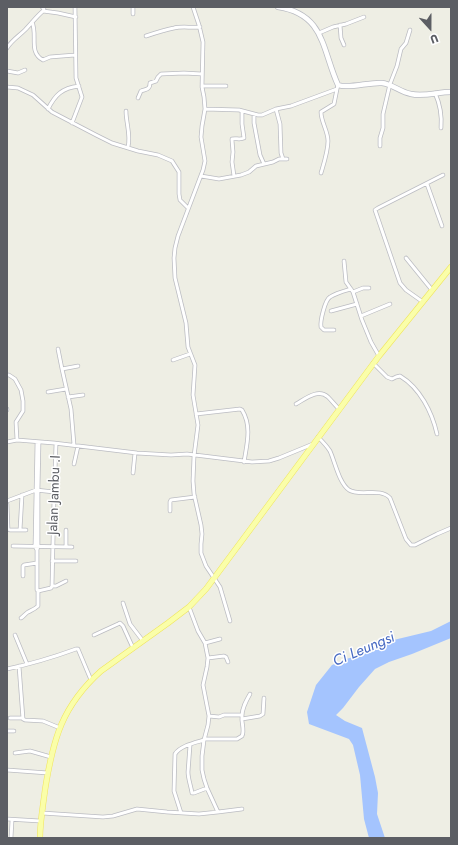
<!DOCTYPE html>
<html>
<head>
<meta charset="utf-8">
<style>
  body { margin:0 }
  #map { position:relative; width:458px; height:845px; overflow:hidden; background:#eeeee4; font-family:Jost,sans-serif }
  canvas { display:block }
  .frame { position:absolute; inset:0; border:8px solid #5c5e64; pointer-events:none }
  .north { position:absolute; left:410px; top:8px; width:40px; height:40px; -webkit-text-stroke:3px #fff; paint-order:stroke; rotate:159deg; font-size:11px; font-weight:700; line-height:16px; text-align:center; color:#5c5e64 }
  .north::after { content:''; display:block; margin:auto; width:14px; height:18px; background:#5c5e64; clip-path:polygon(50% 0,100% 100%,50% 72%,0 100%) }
</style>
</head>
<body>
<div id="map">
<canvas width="458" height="845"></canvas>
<div class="frame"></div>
<div class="north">U</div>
</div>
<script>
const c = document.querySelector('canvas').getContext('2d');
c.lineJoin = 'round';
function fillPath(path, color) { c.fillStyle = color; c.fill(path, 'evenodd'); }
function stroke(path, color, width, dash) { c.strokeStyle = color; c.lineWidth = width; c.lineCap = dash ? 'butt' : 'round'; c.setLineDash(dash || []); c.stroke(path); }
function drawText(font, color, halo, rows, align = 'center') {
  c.font = font + ' Jost,sans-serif'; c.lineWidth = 3; c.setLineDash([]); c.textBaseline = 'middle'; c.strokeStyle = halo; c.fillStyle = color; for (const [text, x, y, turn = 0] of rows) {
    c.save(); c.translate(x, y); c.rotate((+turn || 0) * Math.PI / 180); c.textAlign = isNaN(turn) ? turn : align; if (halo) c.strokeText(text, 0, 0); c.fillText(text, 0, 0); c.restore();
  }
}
const water = new Path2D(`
  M451,621V638L412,654L389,662L375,669L359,687L343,708L336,715L345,721L362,728L375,777L378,793L377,814L385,838H369L364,819L360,775L353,745L349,739L309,724L307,712L316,685L332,665L346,659L361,655L377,644L431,631Z`);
const street = new Path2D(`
  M193,7L199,25L203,42L202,87L204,97L205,109L202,126L201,137L205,161L203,170L178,236L175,248L174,258L175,278L186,323L188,347L195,365L193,395L198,425L194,456L193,481L194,494L201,525L202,534L201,544V553L206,566L220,587L230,621
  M43,11L58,13L76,17
  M133,14V7
  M32,22C38,35 28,52 43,60L50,57L75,55
  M340,25L341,38L344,45
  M319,33L333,27L346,24L364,17
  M146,36C155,33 164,30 174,28C182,26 191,28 200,27
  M7,48C12,40 19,36 25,30C31,24 36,17 43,11L44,9L42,7
  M7,71L18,73L25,70
  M202,86H226
  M7,87L18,88L33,95L52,112L96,135L112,143L138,151L158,155L172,161L179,172V194L180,200L188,208
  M435,93C440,104 442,116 441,128
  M138,98L141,91C146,89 150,90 150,83L156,81L158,77L161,74L184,73L202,74
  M48,109C55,95 62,88 79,86
  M205,109L239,110L258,115H262L276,109L291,106L337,89L338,85
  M276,109L280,124L281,153L283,159
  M126,111C126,123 131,135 128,147
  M254,114V123L260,155L264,164
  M72,123L82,97L76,78L75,7
  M380,146V138L383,128V114L390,84L397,66L401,49L406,43L410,30
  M321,173C324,163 328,151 328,141C328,131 321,122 321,112L334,104L337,89
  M201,176L219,179L241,175L249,172L256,166L273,162L279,159H287
  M234,176L232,162L233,152L232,140V139C236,138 240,140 244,138L242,124V111
  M427,184L442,226
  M406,258L432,290
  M344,261L346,282L353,292L362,320L371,342L379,356
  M353,292L363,288H369
  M423,302L406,290L400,283L375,210L378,208L443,175
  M331,311L357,304
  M361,316L390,304
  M334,330H324L321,327C320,321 325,300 330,297C336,293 344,291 351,289
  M58,349L62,369L71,409L74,445
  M173,360L190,354
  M373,363L387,377L392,379L396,377L400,376C420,388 432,412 437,434
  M62,369L78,366
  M7,375H9L15,379L21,390L23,401V411L16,422L17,440
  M48,392L66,389
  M68,397L83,395
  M296,404C305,399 318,388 328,397C332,401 335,405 339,409
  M7,409V410
  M196,414L240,409L242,410C252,426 247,444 244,462
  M318,437C323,442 327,446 330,451C335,462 339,483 349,490C360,497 380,487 390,498L406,539L411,545H415L437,534L451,528
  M7,442L17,440L54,443L137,453L171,455L187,454L252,462L269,461L279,458L313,444
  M37,442L35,546L37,550
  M39,442L38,489V546L37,550V590L38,591L51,588L52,586L54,498L56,444
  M74,464L78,446
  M133,473L135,453
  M7,501L36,490L54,492
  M7,504L8,529L10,530H26
  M170,511V502L171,500L195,497
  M20,530L22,495
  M66,530V546
  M13,546L72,547
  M52,561H76
  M23,576V566L24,565L37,563
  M52,586H56L66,581
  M123,603L130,624L143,641
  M189,607L198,631L205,643L208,658L207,667L203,685L209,716L208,725L204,740L202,756V770L204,779L207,788L218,812
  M21,618C23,617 25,614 28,612C32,610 35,609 38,606V591
  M15,635L27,664
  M94,635L118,624L120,623L123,626L133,648
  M205,643L220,639
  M208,658L224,656L226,657L228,662
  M19,666L23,719L25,720L43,721L60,728
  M7,669C31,664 54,657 76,649H78L91,680
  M209,716L219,717L224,715H242
  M10,718H23
  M242,719L260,716L263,714L264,698
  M7,731H14
  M204,739H237L242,736C245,730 241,723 242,716C242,708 246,701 250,694
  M190,745L188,772C188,779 191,786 192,793H194L207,788
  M15,753L30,751L51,757
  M7,770L48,773
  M42,813L103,817L113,816L137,809L167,812L199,814L218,812L242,809
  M181,813L174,791L175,754C180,746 194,743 204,740
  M7,819L40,821
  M11,838L12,820`);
const secondary = new Path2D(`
  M278,7C325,14 322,50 338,85C349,89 369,82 382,83C392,84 400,92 411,94C424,97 438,92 451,92`);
const primary = new Path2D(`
  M40,838C40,822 43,806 45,790C53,739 62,706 101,671L168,623L189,607L206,589L379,356L451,267`);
const streetNames = [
  ["Jalan Jambu .I",55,495,-88]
];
const waterNames = [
  ["Ci Leungsi",364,650,-23]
];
fillPath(water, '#a4c4fe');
stroke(street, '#bbbcc2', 4.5);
stroke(secondary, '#b9bbc2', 6);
stroke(primary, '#f0e55b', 6);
stroke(street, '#fff', 3);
stroke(secondary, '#fff', 4.5);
stroke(primary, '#fafea9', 5);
drawText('14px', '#5c5e64', '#fff', streetNames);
drawText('italic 15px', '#4669c2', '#fff', waterNames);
</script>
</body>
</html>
